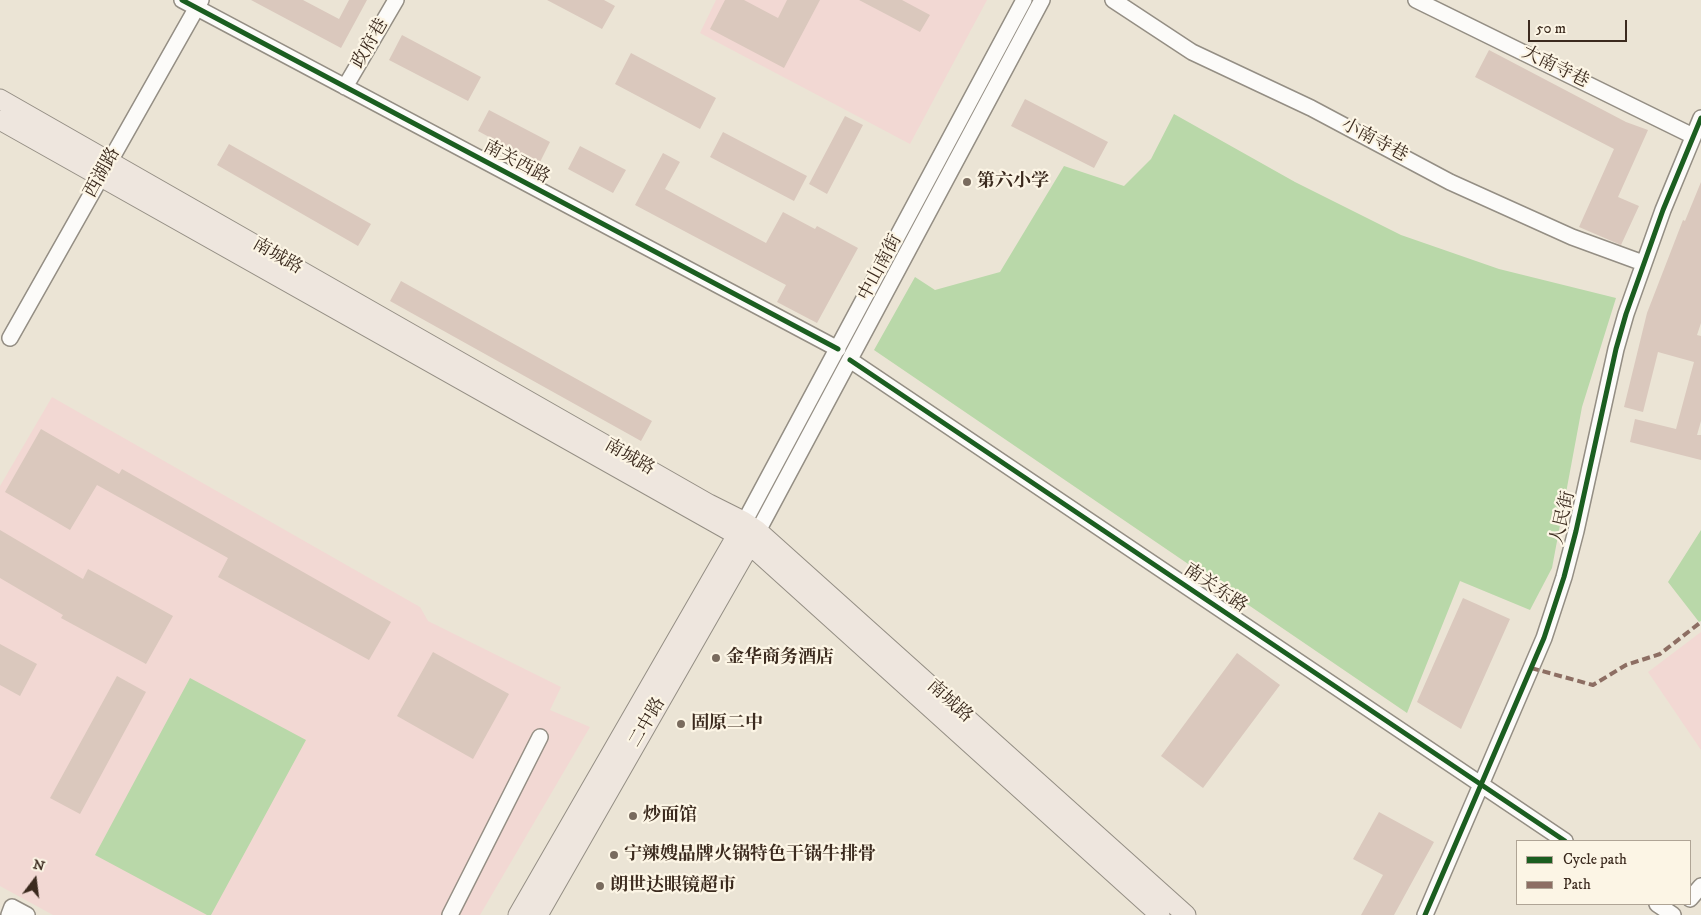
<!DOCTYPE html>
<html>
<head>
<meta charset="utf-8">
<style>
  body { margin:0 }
  #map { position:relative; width:1701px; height:915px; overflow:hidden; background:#ebe4d5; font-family:"IM FELL DW Pica",serif }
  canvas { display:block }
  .legend { position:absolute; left:1516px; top:840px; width:175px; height:65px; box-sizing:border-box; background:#fcf5e5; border:1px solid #afa495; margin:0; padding:6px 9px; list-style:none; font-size:15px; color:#3b2a1e }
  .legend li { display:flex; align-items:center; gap:10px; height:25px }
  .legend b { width:25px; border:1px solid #afa495 }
  .north { position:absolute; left:10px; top:855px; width:50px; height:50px; -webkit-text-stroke:4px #fcf5e5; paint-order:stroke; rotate:15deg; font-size:14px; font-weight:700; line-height:20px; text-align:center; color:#3b2a1e }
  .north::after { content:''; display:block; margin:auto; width:18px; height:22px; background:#3b2a1e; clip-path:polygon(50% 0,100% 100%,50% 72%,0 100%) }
  .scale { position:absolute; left:1528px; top:20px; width:99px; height:22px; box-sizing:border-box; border:2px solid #3b2a1e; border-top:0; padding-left:6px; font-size:15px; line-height:18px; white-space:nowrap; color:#3b2a1e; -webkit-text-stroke:4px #fcf5e5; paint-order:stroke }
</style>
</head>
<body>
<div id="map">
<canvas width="1701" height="915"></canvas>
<ul class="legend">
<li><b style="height:6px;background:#1b5e20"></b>Cycle path</li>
<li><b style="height:6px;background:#8d6e63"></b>Path</li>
</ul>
<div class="north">N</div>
<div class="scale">50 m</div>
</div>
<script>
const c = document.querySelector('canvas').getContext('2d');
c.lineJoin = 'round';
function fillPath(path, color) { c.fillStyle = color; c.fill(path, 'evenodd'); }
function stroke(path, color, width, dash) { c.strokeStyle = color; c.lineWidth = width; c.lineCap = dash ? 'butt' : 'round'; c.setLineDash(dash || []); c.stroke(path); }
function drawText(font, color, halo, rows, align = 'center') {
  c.font = font + ' "IM FELL DW Pica","Noto Serif SC",serif'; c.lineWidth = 4.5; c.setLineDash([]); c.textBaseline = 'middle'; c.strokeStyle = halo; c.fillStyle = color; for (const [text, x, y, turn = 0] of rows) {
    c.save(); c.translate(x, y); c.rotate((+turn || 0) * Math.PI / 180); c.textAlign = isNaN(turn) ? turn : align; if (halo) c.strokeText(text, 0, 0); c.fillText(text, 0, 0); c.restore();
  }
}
const built = new Path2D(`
  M716,0H987L910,144L700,33Z
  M52,397L420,607L428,621L561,687L550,710L590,727L480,915H53L0,886V486Z
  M1701,632V750L1648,672Z`);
const green = new Path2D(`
  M1174,114L1295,182L1401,235L1499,269L1616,298L1582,407L1552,568L1530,610L1460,581L1407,713L874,350L915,277L935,290L1000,272L1064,166L1124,186L1151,159Z
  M1701,530V621L1699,622L1668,582Z
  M190,678L306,740L211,915H207L95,855Z`);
const building = new Path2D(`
  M251,0H303L339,19L349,0H367L341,48Z
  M547,0H604L615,6L602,29Z
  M725,0H744L778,18L787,0H820L784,68L710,29Z
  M859,0H902L930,15L920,32Z
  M402,35L481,77L468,101L389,60Z
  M1489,50L1626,122L1648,130L1618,197L1639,206L1621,245L1579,227L1614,149L1475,77Z
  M631,53L716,98L700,129L615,84Z
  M1025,99L1108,142L1094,168L1011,126Z
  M489,110L550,142L539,164L478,131Z
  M845,116L863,125L827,194L809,184Z
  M723,132L807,176L794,201L710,157Z
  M229,144L371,224L358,246L217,165Z
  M580,146L626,170L613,193L568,169Z
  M663,153L680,162L665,189L766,243L783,212L815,229L817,226L858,248L817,323L777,302L786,285L635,205Z
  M1701,182V323L1697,335L1701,336V421L1697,435H1701V460L1630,442L1635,419L1676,429L1694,362L1658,352L1643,412L1624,407L1647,313L1683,220L1685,221Z
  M401,281L652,421L641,441L390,301Z
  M41,429L119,474L122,469L391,622L369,660L218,577L228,558L97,485L70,530L5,492Z
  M0,530L83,579L88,569L173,616L146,664L61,618L63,615L0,578Z
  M1463,598L1510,619L1461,729L1417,702Z
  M0,644L37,664L20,696L0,685Z
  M433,652L509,694L473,759L397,716Z
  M1237,653L1280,685L1203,788L1161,756Z
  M117,676L146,692L80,814L50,798Z
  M1379,812L1434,842L1394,915H1361L1383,875L1353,859Z`);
const minor = new Path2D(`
  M182,0L838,349
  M1113,0L1192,52L1311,108L1450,182L1572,237L1643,263
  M1416,0L1693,136
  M345,87L396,0
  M10,338L201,0
  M850,360L1565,841
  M758,531L1042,0
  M739,532L1024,0
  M1690,899L1701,886
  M1657,904L1673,915
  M9,915L12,907L27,915
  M450,915L540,737
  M1425,915L1544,638L1564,577L1576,531L1616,349L1626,314L1663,210L1701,118`);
const major = new Path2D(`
  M0,99L709,504L743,521L758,531L1186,915
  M0,120L737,535L750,545L1160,915
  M518,915L737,535
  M538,915L756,534`);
const quiet = new Path2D(`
  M1531,668L1593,685L1626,665L1660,654L1701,622`);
const cycleway = new Path2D(`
  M182,0L838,349
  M850,360L1565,841
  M1425,915L1544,638L1564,577L1576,531L1616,349L1626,314L1663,210L1701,118`);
const markers = [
  [967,182,5,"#796b5e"],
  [716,658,5,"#796b5e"],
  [681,724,5,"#796b5e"],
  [633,816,5,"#796b5e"],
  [614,855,5,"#796b5e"],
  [600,886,5,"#796b5e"]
];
const streetNames = [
  ["政府巷",371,44,-60],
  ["大南寺巷",1555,68,26],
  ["小南寺巷",1374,141,28],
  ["南关西路",516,163,28],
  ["西湖路",103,173,-61],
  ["南城路",277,257,30],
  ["中山南街",881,268,-62],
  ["南城路",629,458,30],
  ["人民街",1564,518,-77],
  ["南关东路",1215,589,34],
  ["南城路",949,702,42],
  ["二中路",648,723,-60]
];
const poiNames = [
  ["第六小学",977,182],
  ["金华商务酒店",726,658],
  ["固原二中",691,724],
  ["炒面馆",643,816],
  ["宁辣嫂品牌火锅特色干锅牛排骨",624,855],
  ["朗世达眼镜超市",610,886]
];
fillPath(built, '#f2d8d3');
fillPath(green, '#b9d8a9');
fillPath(building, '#dac8bd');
stroke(minor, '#948e84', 18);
stroke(major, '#948e84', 21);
stroke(minor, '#fcfbf9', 15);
stroke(major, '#eee6de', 19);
stroke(quiet, '#8d6e63', 4, [8, 4]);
stroke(cycleway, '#1b5e20', 5);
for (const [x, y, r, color] of markers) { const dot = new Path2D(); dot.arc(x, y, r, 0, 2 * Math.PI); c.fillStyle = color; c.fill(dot); stroke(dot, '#fcf5e5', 2); }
drawText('18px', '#3b2a1e', '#fcf5e5', streetNames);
drawText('bold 18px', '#3b2a1e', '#fcf5e5', poiNames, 'left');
</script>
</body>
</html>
